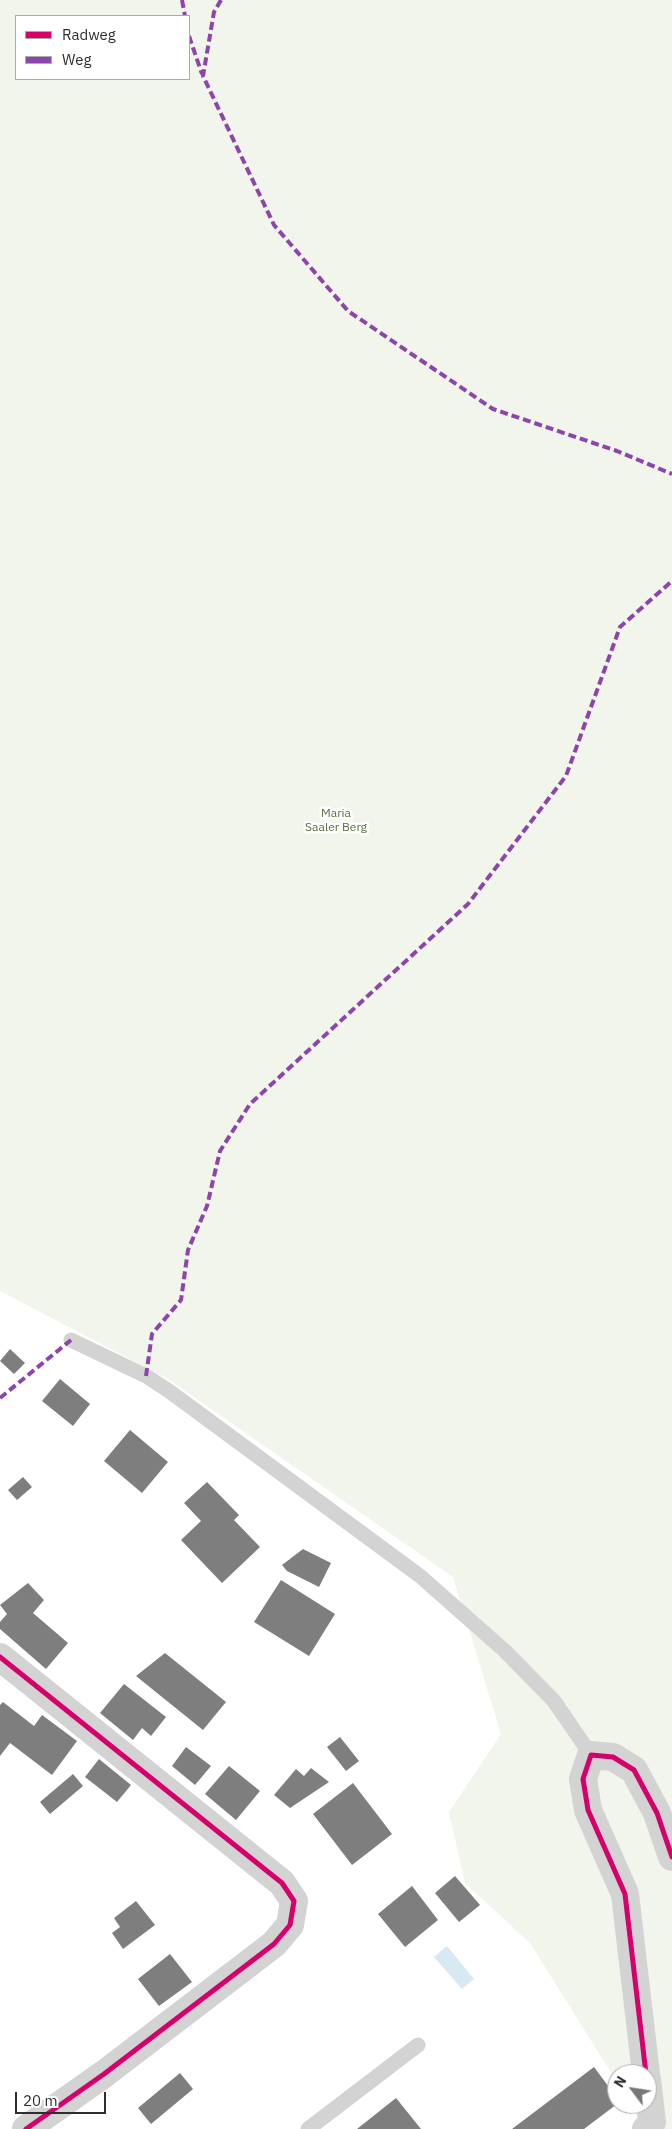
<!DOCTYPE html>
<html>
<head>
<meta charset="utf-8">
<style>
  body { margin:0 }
  #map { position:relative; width:672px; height:2129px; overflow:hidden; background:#fff; font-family:"IBM Plex Sans",sans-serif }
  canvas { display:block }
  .legend { position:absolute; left:15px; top:15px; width:175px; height:65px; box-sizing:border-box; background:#fff; border:1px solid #ababab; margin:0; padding:6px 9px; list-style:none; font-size:15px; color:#2e2e2e }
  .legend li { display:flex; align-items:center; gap:10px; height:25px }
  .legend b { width:25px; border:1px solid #ababab }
  .north { position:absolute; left:607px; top:2064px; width:50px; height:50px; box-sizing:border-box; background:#fff; border:1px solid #ababab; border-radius:50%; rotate:301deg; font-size:14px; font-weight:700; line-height:20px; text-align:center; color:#2e2e2e }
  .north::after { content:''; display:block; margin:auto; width:18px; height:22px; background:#777; clip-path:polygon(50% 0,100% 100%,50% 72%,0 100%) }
  .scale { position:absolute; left:15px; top:2092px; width:91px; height:22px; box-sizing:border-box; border:2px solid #2e2e2e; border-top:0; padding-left:6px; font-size:15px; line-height:18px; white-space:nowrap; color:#2e2e2e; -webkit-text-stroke:4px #fff; paint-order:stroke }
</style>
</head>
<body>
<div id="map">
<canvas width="672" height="2129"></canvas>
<ul class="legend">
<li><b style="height:6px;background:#d6006c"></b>Radweg</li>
<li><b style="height:6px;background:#8e44ad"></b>Weg</li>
</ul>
<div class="north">N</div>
<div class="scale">20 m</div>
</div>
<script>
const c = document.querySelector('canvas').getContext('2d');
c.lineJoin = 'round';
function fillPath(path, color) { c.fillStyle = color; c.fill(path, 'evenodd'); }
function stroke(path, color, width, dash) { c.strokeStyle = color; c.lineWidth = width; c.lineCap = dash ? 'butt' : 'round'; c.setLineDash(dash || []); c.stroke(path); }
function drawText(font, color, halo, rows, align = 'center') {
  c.font = font + ' "IBM Plex Sans",sans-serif'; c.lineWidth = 5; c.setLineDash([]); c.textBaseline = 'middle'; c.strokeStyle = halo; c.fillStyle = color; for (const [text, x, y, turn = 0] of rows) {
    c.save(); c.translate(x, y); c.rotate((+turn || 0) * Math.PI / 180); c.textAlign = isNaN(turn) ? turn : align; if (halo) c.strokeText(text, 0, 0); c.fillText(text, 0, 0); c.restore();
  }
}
const green = new Path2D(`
  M0,0H672V2129H641L640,2118L631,2104H647V2074H617V2082L530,1943L465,1883L449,1812L501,1734L453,1577L168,1379L0,1291ZM16,16H189V79H16Z`);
const water = new Path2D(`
  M447,1946L474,1979L462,1989L434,1957Z`);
const building = new Path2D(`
  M10,1349L25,1363L14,1374L0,1361Z
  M60,1379L90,1404L73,1426L42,1401Z
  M130,1430L168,1462L142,1493L104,1461Z
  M23,1477L32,1487L17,1500L8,1490Z
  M207,1482L239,1515L234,1520L260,1547L222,1583L181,1540L201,1521L184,1503Z
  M303,1549L331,1563L319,1587L287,1571L282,1565Z
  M281,1580L335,1614L309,1656L254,1622Z
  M28,1583L44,1600L33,1613L68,1643L46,1669L0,1629V1622L7,1614L0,1605Z
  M165,1653L226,1702L203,1730L136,1676Z
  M124,1684L166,1717L151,1736L142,1728L133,1740L100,1713Z
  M3,1702L34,1726L42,1715L77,1741L52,1775L10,1743L0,1756V1705Z
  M340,1737L359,1761L346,1771L327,1747Z
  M186,1747L211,1766L195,1785L172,1766Z
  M99,1759L131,1785L117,1802L85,1777Z
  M229,1766L260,1791L236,1820L205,1794Z
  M311,1768L329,1782L290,1808L274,1795L296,1769L304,1776Z
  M73,1774L83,1786L50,1814L40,1802Z
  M353,1783L392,1834L352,1865L313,1814Z
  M455,1876L480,1905L459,1922L435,1893Z
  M412,1886L438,1920L405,1947L378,1914Z
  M136,1901L155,1925L123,1949L112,1933L120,1927L114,1918Z
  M170,1954L192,1982L159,2006L138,1979Z
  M594,2067L617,2098V2104L584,2129H512Z
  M180,2073L193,2089L151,2124L138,2108Z
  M396,2098L421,2129H357Z`);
const lane = new Path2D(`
  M71,1340L146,1376L169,1391L420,1576L505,1651L554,1701L591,1755
  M308,2129L418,2045`);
const street = new Path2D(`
  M0,1657L282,1883L294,1901L290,1925L274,1944L104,2074L26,2129
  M646,2074L625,1894L588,1810L583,1779L591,1755L613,1757L634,1770L657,1813L672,1857
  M646,2129L652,2122L647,2079`);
const quiet = new Path2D(`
  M182,0L185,16
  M221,0L214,12L203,76L274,225L348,311L493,409L617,451L672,474
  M189,36L202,74
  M146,1376L152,1334L181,1300L188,1250L207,1206L220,1151L250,1104L468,904L566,776L620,627L672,581
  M0,1398L71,1340`);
const cycleway = new Path2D(`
  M0,1657L282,1883L294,1901L290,1925L274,1944L104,2074L26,2129
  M646,2074L625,1894L588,1810L583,1779L591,1755L613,1757L634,1770L657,1813L672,1857`);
const parkNames = [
  ["Maria",336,814],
  ["Saaler Berg",336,828]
];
fillPath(green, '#f1f5eb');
fillPath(water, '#d7e9f2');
fillPath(building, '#7e7e7e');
stroke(lane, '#d3d3d3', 15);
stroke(street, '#d3d3d3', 28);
stroke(quiet, '#8e44ad', 4, [8, 4]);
stroke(cycleway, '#d6006c', 5);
drawText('12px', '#546c39', '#fff', parkNames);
</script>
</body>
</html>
